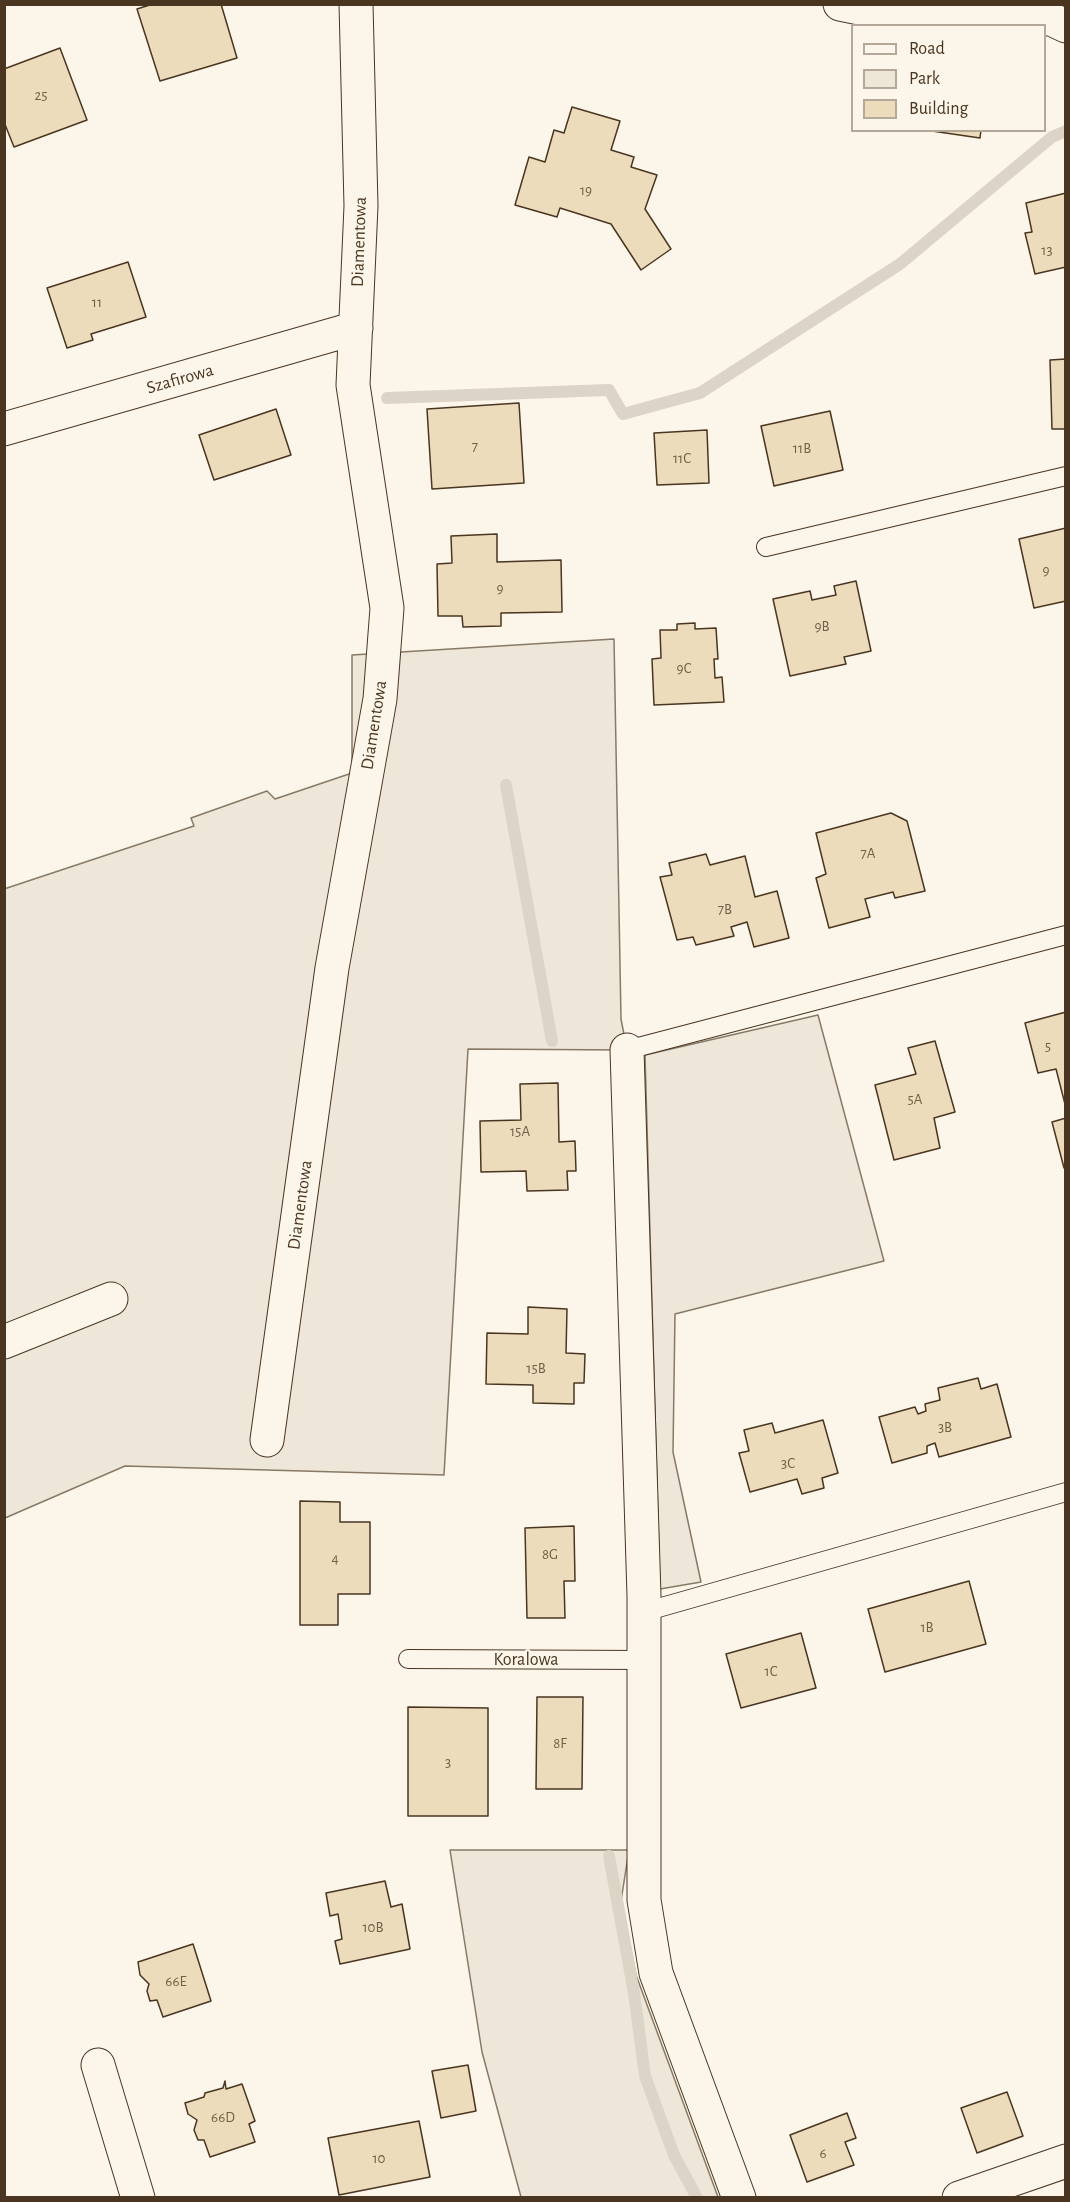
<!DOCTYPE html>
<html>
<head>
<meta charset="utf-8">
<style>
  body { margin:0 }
  #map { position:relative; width:1070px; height:2202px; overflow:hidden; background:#fbf6e9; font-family:"Alegreya Sans",sans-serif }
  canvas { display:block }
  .frame { position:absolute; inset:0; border:6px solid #4a3520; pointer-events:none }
  .legend { position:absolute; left:851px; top:24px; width:195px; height:108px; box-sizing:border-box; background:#fbf6e9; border:2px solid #b4a999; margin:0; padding:8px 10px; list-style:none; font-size:18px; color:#4a3520 }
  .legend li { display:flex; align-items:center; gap:12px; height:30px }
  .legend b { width:30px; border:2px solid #b4a999 }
</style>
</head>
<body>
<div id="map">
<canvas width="1070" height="2202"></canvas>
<div class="frame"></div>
<ul class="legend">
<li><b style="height:8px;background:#fbf6e9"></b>Road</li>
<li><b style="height:16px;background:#ede6d9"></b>Park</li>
<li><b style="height:16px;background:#ecdcbc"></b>Building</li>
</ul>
</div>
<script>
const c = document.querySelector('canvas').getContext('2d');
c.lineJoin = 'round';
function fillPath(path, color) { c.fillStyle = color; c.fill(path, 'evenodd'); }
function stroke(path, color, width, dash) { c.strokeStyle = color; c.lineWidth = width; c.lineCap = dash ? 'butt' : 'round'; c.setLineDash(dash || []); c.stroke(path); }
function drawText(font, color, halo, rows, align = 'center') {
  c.font = font + ' "Alegreya Sans",sans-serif'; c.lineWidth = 4.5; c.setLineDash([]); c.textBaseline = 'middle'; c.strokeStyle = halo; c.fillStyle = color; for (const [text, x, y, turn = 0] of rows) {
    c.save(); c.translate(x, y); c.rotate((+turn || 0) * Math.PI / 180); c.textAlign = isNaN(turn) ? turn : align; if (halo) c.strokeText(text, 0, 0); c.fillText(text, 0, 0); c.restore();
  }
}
const green = new Path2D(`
  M614,639L621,1019L627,1050L468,1049L444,1475L125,1466L5,1518L4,889L194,826L191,818L267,791L275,799L352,773V655Z
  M818,1015L884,1261L675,1314L673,1452L701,1582L660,1589L645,1055Z
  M450,1850H629L621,1901L636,1975L718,2197H521L482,2052Z`);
const stream = new Path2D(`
  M387,398L609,390L623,414L700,393L900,264L1052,137L1066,131
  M506,785L552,1041
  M609,1856L634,1993L645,2076L674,2155L697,2198`);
const building = new Path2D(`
  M153,4H221L237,58L160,81L137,9Z
  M60,48L87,120L14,147L4,122V69Z
  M572,107L620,121L611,150L634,157L631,167L657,175L645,209L671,249L641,270L611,224L560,208L557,217L515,205L529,157L545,162L554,130L564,133Z
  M925,130H981L980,138Z
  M1066,193V267L1035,274L1025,233L1032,232L1026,203Z
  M128,262L146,317L91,334L93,340L67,348L47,288Z
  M1066,359V429H1052L1050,360Z
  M519,403L524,483L432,489L427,409Z
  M276,409L291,455L214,480L199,435Z
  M830,411L843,470L774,486L761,426Z
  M707,430L709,483L657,485L654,433Z
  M1066,528V601L1034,608L1019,539Z
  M497,534V562L561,560L562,612L501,613V626L463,627L462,616H438L437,564L452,563L451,536Z
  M856,581L871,651L844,657L846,664L790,676L773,599L810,591L812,600L836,595L834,586Z
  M695,623V629L716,628L718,659H714L715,678L722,677L724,702L654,705L652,659L661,658L660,630H677V624Z
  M891,813L907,821L925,891L895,898L893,892L865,899L870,917L829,928L816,878L826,874L816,833Z
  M706,854L710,865L745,856L755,897L777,891L789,938L754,947L747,922L731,927L734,936L696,945L693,937L677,940L660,877L672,875L669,863Z
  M1066,1012V1108L1056,1069L1038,1073L1025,1023Z
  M935,1041L955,1112L934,1118L940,1148L894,1160L875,1085L916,1074L908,1048Z
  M558,1083L559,1142L575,1141L576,1171H567L568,1190L527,1191L526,1171L481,1172L480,1121L521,1120L520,1084Z
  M1066,1118V1167L1064,1168L1052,1122Z
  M528,1307L567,1309L566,1353L585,1354L584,1383H574V1404L533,1403V1385L486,1384L487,1333L528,1334Z
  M978,1378L981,1389L997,1384L1011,1437L939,1457L935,1443L927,1446V1453L892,1463L879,1417L915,1407L918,1414L926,1411L925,1404L940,1400L938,1388Z
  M823,1420L838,1473L822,1478L824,1488L802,1494L797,1479L750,1492L739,1453L749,1451L744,1430L772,1423L775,1433Z
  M300,1501L340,1502V1522H370V1594H338V1625H300Z
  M574,1526L575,1581H564L565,1618H527L525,1528Z
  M969,1581L986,1644L885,1672L868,1609Z
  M801,1633L816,1688L741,1708L726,1654Z
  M537,1697H583L582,1789H536Z
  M408,1707L488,1708V1816H408Z
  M385,1881L391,1907L402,1904L410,1949L340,1964L335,1941L342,1939L338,1914L330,1916L326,1893Z
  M193,1944L211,2001L163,2017L157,2000L150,2001L147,1991L149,1984L140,1975L138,1962Z
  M468,2065L476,2111L441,2118L432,2071Z
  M225,2081L226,2089L242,2084L255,2121L249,2124L255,2142L210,2157L204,2140H198L194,2130L197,2120L188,2114L185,2103L204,2097L205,2093L223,2088Z
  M1007,2092L1023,2136L977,2153L961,2108Z
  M847,2113L856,2138L845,2142L854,2165L807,2182L790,2135Z
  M419,2121L430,2177L339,2195L328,2138Z`);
const lane = new Path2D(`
  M766,547L1066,476
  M627,1050L1066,935
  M644,1612L1066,1492
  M408,1659L644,1660`);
const street = new Path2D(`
  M840,4L889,14L1051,19L1066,26
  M4,429L356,328
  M627,1050L644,1596V1900L656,1973L739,2198
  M4,1342L111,1299
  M267,1440L332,968L380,699L387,608L353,385L361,206L356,4
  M98,2065L138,2198
  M959,2198L1066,2161`);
const numberNames = [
  ["25",41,95],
  ["19",586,190],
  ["13",1047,250],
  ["11",97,302],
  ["7",475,446],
  ["11B",802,448],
  ["11C",682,458],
  ["9",1046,570],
  ["9",500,588],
  ["9B",822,626],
  ["9C",684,668],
  ["7A",868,853],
  ["7B",725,909],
  ["5",1048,1046],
  ["5A",915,1099],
  ["15A",520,1131],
  ["15B",536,1368],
  ["3B",945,1427],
  ["3C",788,1463],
  ["8G",550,1554],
  ["4",335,1558],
  ["1B",927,1627],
  ["1C",771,1671],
  ["8F",560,1743],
  ["3",448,1762],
  ["10B",373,1927],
  ["66E",176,1981],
  ["66D",223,2117],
  ["6",823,2153],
  ["10",379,2158]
];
const streetNames = [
  ["Diamentowa",359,242,-88],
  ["Szafirowa",180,379,-16],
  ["Diamentowa",374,725,-81],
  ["Diamentowa",300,1205,-82],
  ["Koralowa",526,1660]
];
fillPath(green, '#ede6d9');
stroke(green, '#887966', 1.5);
stroke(stream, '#dcd4c6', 12);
fillPath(building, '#ecdcbc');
stroke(building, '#4a3520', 1.5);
stroke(lane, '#4a3520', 20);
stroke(street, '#4a3520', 35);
stroke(lane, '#fbf6e9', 18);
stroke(street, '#fbf6e9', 33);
drawText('15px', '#725f47', null, numberNames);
drawText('18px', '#4a3520', '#fbf6e9', streetNames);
</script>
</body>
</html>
